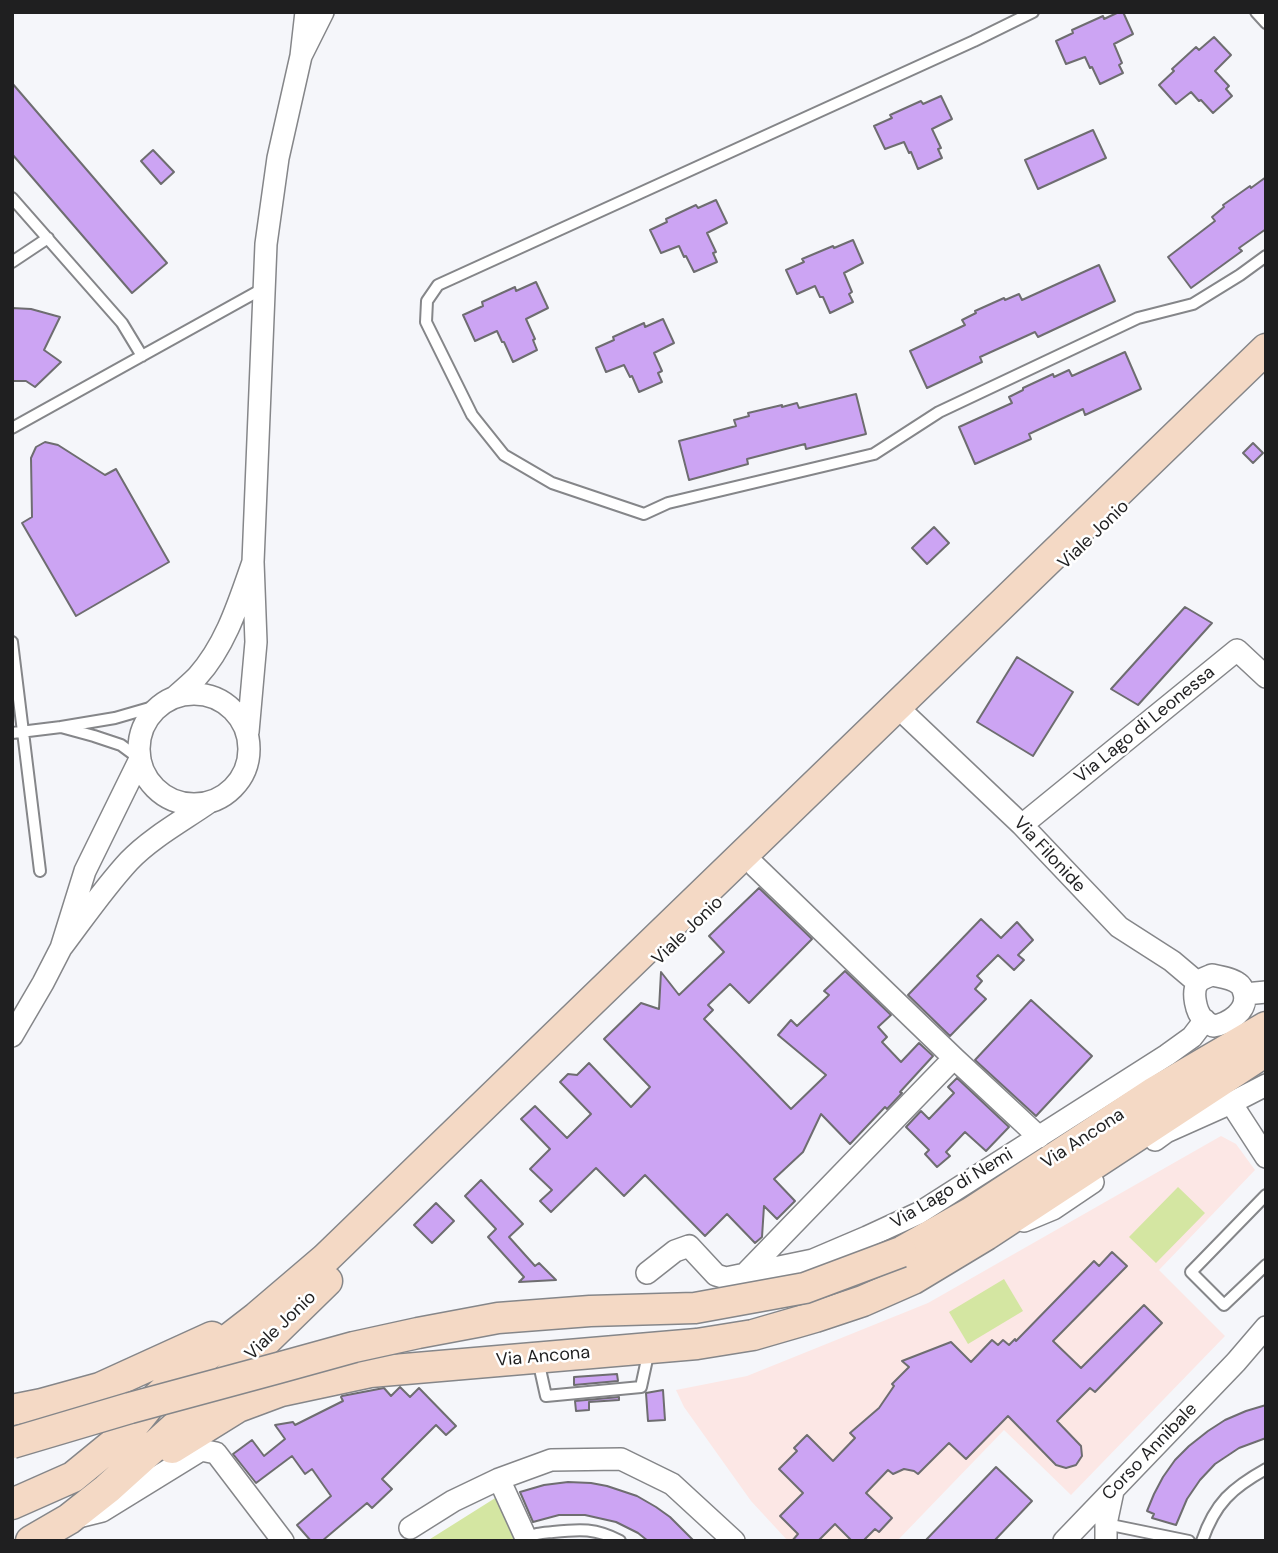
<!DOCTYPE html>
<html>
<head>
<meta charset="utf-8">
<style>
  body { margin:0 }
  #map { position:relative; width:1278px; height:1553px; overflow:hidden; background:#f5f6fa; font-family:"DM Sans",sans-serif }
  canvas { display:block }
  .frame { position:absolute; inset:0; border:14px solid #1f1f20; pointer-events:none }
</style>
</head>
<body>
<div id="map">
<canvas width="1278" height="1553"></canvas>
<div class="frame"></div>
</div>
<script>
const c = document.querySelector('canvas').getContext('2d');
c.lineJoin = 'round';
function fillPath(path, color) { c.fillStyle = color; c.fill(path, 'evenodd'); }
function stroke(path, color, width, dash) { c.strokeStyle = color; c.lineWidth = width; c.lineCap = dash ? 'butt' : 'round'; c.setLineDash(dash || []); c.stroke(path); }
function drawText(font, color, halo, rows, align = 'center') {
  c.font = font + ' "DM Sans",sans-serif'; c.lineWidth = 5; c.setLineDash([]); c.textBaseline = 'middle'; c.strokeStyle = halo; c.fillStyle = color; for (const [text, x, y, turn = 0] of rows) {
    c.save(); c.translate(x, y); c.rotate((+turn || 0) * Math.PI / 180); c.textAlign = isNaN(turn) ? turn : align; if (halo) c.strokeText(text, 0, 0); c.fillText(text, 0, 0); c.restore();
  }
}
const education = new Path2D(`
  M1221,1136L1236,1144L1255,1170L1159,1270L1225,1336L1071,1495L1004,1430L897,1541H788L751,1501L684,1407L676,1390L747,1376L928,1303Z`);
const green = new Path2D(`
  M1178,1187L1205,1213L1156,1263L1129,1237Z
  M1004,1279L1023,1311L968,1344L949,1312Z
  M500,1495L520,1541H427Z`);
const building = new Path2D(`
  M1119,12H1123L1133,34L1114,44L1122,63L1119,65L1123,73L1100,84L1092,67L1090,68L1085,57L1066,64L1056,41L1073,33L1072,30L1103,16L1104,19Z
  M1214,37L1231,55L1215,71L1229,86L1226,89L1232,96L1213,113L1201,100L1199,101L1191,92L1176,104L1159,85L1174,71L1172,69L1196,47L1199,50Z
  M12,83L167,263L132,293L12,154Z
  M941,96L952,119L932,129L941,148L938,149L942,158L918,169L911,152L909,153L904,142L885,149L874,126L892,118L890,115L921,101L923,104Z
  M1093,130L1106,158L1038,189L1025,160Z
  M153,150L174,172L161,184L141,161Z
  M1266,177V229L1239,248L1242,251L1191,288L1168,257L1215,221L1212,217L1224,207L1223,205L1250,186L1251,188Z
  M716,200L727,223L707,233L716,252L713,253L717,262L694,272L686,256L684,257L679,246L661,253L650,230L667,222L666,219L696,205L698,208Z
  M853,240L863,263L844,273L852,292L849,294L853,302L830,313L823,297H820L815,286L797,294L786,270L804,262L802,259L833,246L834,248Z
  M1099,265L1115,301L1038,337L1035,332L980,357L982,362L927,388L910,351L965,325L962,320L976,313L975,311L1004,298L1005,300L1019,294L1022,300Z
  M536,282L548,308L526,319L535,339L533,340L537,350L513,362L504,342H502L497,331L475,341L463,315L483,306L482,302L515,287L516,291Z
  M12,308L31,309L60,317L44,350L61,362L35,387L26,381H12Z
  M663,319L674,343L654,353L662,371L658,373L662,382L639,392L632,376L630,377L624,365L606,372L596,348L614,340L613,337L644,323L645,327Z
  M1125,352L1141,389L1085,415L1083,409L1029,434L1031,439L975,464L959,427L1012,403L1009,397L1023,390V388L1053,374L1054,377L1069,370L1072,376Z
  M856,394L866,434L806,449L805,444L747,459L748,464L689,480L679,441L736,426L734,420L749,416L748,413L782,405V407L797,403L799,408Z
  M45,442L58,445L105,475L116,469L169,562L76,616L22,523L32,517L31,458L36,447Z
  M1253,443L1263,453L1253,463L1243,453Z
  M934,527L949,543L927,564L912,548Z
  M1185,607L1212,623L1138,705L1111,689Z
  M1017,657L1073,692L1033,756L977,722Z
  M759,888L812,939L749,1003L730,984L708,1005L713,1010L704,1019L791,1109L826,1075L778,1035L791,1020L797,1026L829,995L824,991L845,971L891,1015L878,1027L887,1037L882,1042L901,1062L919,1043L933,1056L900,1092L902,1093L887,1109L885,1107L850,1144L821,1114L803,1152L774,1179L795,1201L777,1219L764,1206L762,1237L755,1243L727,1214L705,1236L645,1175L624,1196L596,1168L551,1212L540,1201L552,1190L530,1169L550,1149L521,1119L535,1106L567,1138L591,1114L560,1082L568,1074L577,1075L589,1063L631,1107L650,1087L604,1039L641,1003L659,1009L661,972L679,995L724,952L709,936Z
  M981,919L1001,938L1017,922L1033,940L1018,955L1024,960L1014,970L998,955L977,976L982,981L975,989L986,999L950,1036L908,995Z
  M1031,1000L1092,1056L1036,1116L975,1060Z
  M957,1078L1009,1127L986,1151L965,1132L946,1152L950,1156L937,1167L925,1154L929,1150L906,1127L921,1111L929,1119L954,1093L948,1087Z
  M481,1180L523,1224L509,1237L535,1266L539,1263L556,1280L519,1282L524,1277L488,1237L496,1229L465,1196Z
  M436,1203L454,1221L432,1243L414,1225Z
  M1112,1252L1127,1266L1053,1341L1081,1368L1144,1305L1162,1323L1095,1392L1090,1388L1057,1421L1081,1446L1082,1456L1076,1465L1066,1468L1056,1465L1008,1416L966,1459L949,1443L918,1474L914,1471L904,1469L893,1474L888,1470L866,1493L892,1518L879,1532L875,1529L863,1541H852L835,1524L818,1541H792L798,1534L780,1516L803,1493L779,1469L797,1451L794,1448L807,1435L833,1461L855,1438L850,1433L879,1408L894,1386L892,1384L909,1367L902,1361L951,1342L971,1362L992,1340L998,1345L1003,1340L1009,1345L1015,1339L1016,1341L1094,1261L1099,1266Z
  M617,1374L618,1381L574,1385V1377Z
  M400,1387L410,1397L419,1388L456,1426L446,1435L436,1425L382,1479L392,1489L372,1508L367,1503L322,1541H311L297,1525L331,1496L312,1469L305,1474L292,1456L256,1483L233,1454L252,1440L264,1456L285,1439L275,1425L293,1422L295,1425L343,1401L341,1397L342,1396L384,1388L391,1396Z
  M663,1390L665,1420L648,1421L646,1393Z
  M619,1397V1400L589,1402V1410L576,1411L575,1401Z
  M1266,1405V1438L1239,1448L1215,1464L1200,1480L1187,1499L1176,1525L1152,1518L1154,1514L1147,1511L1154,1494L1163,1477L1175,1460L1189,1446L1208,1431L1225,1420L1246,1411Z
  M996,1467L1032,1501L994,1541H925Z
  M568,1482L591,1483L607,1486L637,1496L656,1507L670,1517L694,1541H648L638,1533L616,1522L585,1515H559L533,1522L520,1492L544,1485Z`);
const lane = new Path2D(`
  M1033,12L974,41L438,285L427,301L426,322L472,415L504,455L552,483L644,514L668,503L874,454L939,412L1138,318L1193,304L1240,275L1266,256
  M1256,12L1266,23
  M12,198L122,323L142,356
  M12,262L48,238
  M12,428L264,288
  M12,642L40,871
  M12,733L61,727
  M140,759L121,745L94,736L61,727L115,718L160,705
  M1266,1195L1191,1272L1224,1305L1266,1265
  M538,1360L546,1396L641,1387L649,1350
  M1106,1524L1189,1541
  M526,1538C535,1533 543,1533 553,1532C580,1529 596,1528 620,1541
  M1202,1541C1215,1503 1232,1488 1266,1469`);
const street = new Path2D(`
  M306,12L301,56L323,12
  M253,562L266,244L278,158L301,56
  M139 749a55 55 0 1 1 110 0a55 55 0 1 1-110 0Z
  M176,696C183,690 190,684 197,677C226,645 239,602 253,562L256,642L248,732
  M908,717L1022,825L1119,927L1172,961L1198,983
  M140,759L85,871L61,948C83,919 104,888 129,861C151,838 182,821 208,803
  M1022,825L1237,650L1266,677
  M755,866L954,1058L1039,1137
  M1212,975C1220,977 1232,978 1239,984C1242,986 1243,990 1244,993C1249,1011 1228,1024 1213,1026C1209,1023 1205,1022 1203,1019C1196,1012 1192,993 1197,984C1200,979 1207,977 1212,975Z
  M1245,994L1266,992
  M12,1036L43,983L61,948
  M1231,1103L1266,1157
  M1155,1140L1166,1132L1231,1103L1266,1085
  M1024,1221L1053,1209L1093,1182
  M647,1273L675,1251L689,1246L716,1275L726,1278L813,1260L867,1237L919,1213L1167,1055L1192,1037L1205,1020
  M743,1276L954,1058
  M499,1479L526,1538
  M82,1516L102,1511L201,1450L216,1453L283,1541
  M410,1528L453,1501L499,1479L551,1460L621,1459L672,1484L734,1541
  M1064,1541L1236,1362L1266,1327
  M1106,1541V1524L1113,1491`);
const secondary = new Path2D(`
  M901,1252L972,1212L1153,1093L1266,1027
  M12,1410L42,1404L100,1388L212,1337
  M172,1448L238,1407L281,1391L370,1372L697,1344L753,1335L815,1317L863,1301L913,1279L986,1235L1266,1051
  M12,1504L73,1477L128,1432L152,1402L182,1375L257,1317L325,1259L1266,349
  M31,1541L69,1519L107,1489L201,1404L327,1281`);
const secondaryBridge = new Path2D(`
  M12,1443L130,1408L278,1368L354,1347L418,1333L498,1318L590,1311L695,1308L805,1288L901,1252`);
const streetNames = [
  ["Viale Jonio",1094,535,-44],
  ["Via Lago di Leonessa",1145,725,-39],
  ["Via Filonide",1049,855,47],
  ["Viale Jonio",688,931,-44],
  ["Via Ancona",1083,1139,-33],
  ["Via Lago di Nemi",952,1189,-31],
  ["Viale Jonio",281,1326,-44],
  ["Via Ancona",543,1357,-5],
  ["Corso Annibale",1150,1452,-46]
];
fillPath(education, '#fce7e5');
fillPath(green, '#d4e6a2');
fillPath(building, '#cca4f3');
stroke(building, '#6e6d70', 2);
stroke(lane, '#858689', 14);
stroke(street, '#858689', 24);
stroke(secondary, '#858689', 33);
stroke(lane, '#fff', 10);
stroke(street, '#fff', 21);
stroke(secondary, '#f4d9c5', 30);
stroke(secondaryBridge, '#858689', 33, []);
stroke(secondaryBridge, '#f4d9c5', 30);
drawText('18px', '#1f1f20', '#fff', streetNames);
</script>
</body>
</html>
